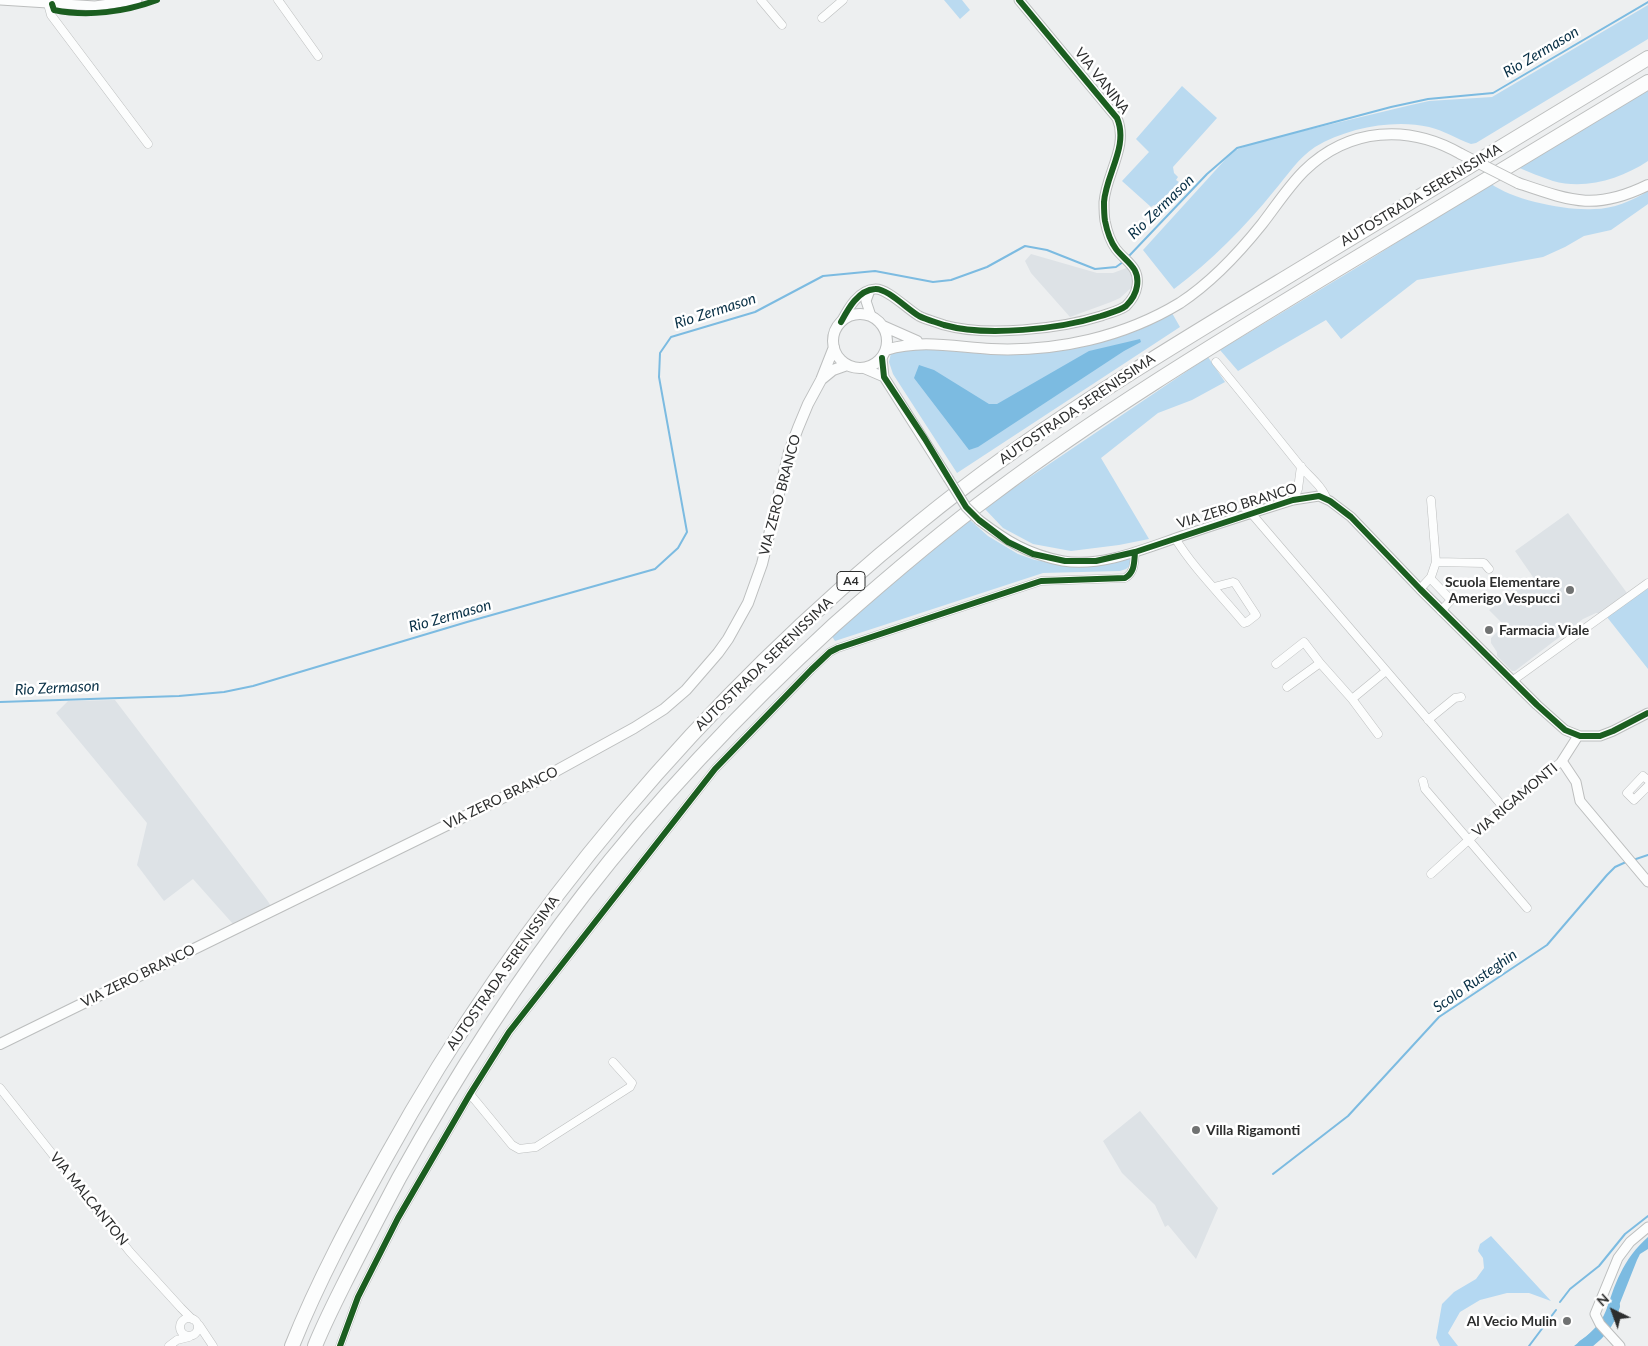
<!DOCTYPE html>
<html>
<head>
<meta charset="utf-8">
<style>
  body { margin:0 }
  #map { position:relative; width:1648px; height:1346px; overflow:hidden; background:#edeff0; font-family:Lato,sans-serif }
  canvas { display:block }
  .north { position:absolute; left:1588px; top:1286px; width:50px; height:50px; -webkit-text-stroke:4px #fff; paint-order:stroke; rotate:318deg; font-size:14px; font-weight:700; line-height:20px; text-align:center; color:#2d2e2e }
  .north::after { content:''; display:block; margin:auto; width:18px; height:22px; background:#2d2e2e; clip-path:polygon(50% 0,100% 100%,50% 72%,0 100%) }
</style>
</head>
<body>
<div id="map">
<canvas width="1648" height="1346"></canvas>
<div class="north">N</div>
</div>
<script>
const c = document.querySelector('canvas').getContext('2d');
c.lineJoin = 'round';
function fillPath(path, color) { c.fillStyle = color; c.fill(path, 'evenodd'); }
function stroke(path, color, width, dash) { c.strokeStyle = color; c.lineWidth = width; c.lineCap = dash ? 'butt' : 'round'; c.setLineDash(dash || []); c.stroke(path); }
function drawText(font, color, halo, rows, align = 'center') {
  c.font = font + ' Lato,sans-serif'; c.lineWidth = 5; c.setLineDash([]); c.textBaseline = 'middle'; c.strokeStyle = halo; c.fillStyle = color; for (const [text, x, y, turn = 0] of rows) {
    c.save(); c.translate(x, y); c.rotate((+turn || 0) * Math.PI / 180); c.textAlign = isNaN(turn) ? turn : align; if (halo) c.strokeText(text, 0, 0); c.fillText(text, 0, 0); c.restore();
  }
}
const built = new Path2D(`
  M1031,254L1097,273H1113L1129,267L1134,275L1131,288L1120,298L1111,302L1070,317L1031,273L1025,261Z
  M1568,513L1627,593L1599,613H1596L1583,619L1515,671H1512L1497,656V652L1491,643V638L1504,625L1489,610L1533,577L1515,551Z
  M115,700L267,900L271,906L233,924L193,879L164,901L137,865L147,823L56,713L68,701Z
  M1140,1111L1218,1208L1196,1259L1168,1225L1165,1227L1155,1205L1122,1173L1103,1141Z`);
const green = new Path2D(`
  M944,0H962L970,10L960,19Z
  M1648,5V39L1476,143L1471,144C1457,139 1443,130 1429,127C1393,119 1347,128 1315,147C1298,158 1287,176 1274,191C1245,227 1211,261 1174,289L1143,250L1233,151L1257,142L1411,105L1429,101L1492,97Z
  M1182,86L1217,118L1173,167L1174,173L1178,177L1176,180L1179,182L1156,206L1154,205L1151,207L1122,181L1149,152L1136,139Z
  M1648,90V161C1621,179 1585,190 1553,181C1541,177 1529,172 1517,167Z
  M1490,183C1512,200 1566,211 1594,209C1613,209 1632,201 1648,191V204L1611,230L1584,236L1565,247L1543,257L1417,280L1341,339L1326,320L1238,371L1220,350L1366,262Z
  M1172,313L1180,327L957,473L893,374L889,362L891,353L901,347L989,354L1020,355L1065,349Z
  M1208,357L1225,382L1192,400L1158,413L1101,458L1149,539L1119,545L1071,551L1033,544L1003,528L984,508Z
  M969,519L988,536L1018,554L1035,560L1074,566L1130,556L1131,565L1126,569L1120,571L1043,573L835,641L831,635Z
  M1648,581V669L1603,612Z`);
const forest = new Path2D(`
  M1491,1236L1551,1301L1529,1293H1507L1480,1300L1460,1312L1448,1333L1458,1346H1440L1436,1338L1442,1304L1454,1292L1476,1279L1484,1268L1483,1258L1478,1251L1480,1244Z`);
const water = new Path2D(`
  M1140,339L1141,342L1124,351L978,447L969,450L914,378L919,365L934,370L989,404H997L1089,351Z
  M1648,1237V1249L1640,1254L1637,1260L1612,1323L1605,1316C1614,1285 1623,1259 1648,1237Z
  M1597,1326L1605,1334L1591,1346H1574L1587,1336Z`);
const stream = new Path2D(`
  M1128,257L1207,174L1237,148L1391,107L1428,99L1493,93L1648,2
  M0,702L179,696L224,692L253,686L467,622L655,569L678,548L687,532L659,377L660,353L671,337L755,312L823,276L875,271L933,282L951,280L987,267L1025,246L1047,250L1095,269L1116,267L1123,262
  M1633,860L1648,855
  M1273,1174L1348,1116L1439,1017L1547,945L1607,875L1615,867L1626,862
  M1560,1302L1570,1289L1599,1266L1625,1234L1648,1216
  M1529,1346L1556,1310`);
const river = new Path2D(`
  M1583,1346C1599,1335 1608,1325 1614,1306`);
const minor = new Path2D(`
  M278,0L318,56
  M761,0L782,25
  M48,4L51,15L148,144
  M822,18L843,0
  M1216,362C1245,397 1273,432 1301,467C1310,477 1323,487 1327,500
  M1293,500L1298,489L1301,466
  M1251,513L1504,808
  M1175,538C1194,569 1221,595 1244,623L1247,622L1256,615L1235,583L1233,582L1214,587
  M1436,562L1484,563L1489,569
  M1430,578L1451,600L1441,611
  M1420,589L1431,577L1436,562L1431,500
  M1276,664L1304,642L1320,663L1352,699L1386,671
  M1512,681L1648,583
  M1287,687L1320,663
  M1352,699L1378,734
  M1428,720L1455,698L1461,697
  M1648,780L1643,776L1627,793L1634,800L1648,786
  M1423,781L1425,789L1527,908
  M1431,874L1504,808L1562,761
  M0,1088L130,1252L181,1308L192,1319
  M470,1094L512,1145L519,1149L536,1147L630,1087L632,1083L613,1062
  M180 1327a9 9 0 1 1 18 0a9 9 0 1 1-18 0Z
  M199,1325L213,1346
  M169,1346L177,1340L189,1337
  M340,1346L358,1297L398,1218L470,1094L509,1032L715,769L811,670L830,652L838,648L1041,581L1125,578C1135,572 1134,563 1135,552`);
const tertiary = new Path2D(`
  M0,0L95,6L137,0
  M870,290L866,301L871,316
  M841,322C848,309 858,290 875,289C887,288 907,309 919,316C927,320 936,322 944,325C986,337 1060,329 1101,316C1109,313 1119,311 1126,306C1131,301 1136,293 1137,286C1140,267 1126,262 1116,249C1110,241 1107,231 1105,221C1104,215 1104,208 1104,202C1106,174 1129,146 1117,118L1019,0
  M882,358L884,377L948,478
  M863,368L884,377
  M979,520C1007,541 1027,554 1063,561C1103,568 1151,546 1188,534C1223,522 1258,511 1293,500L1319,496L1330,501L1351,517L1420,589L1537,705L1565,730L1580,736H1600L1613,731L1648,713
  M1578,736L1562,761L1576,782L1580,801L1648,882
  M1620,1346L1600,1324L1595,1314L1618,1258L1630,1242L1648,1227`);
const secondary = new Path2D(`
  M1518,183C1571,201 1595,211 1648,185
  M833 341a27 27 0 1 1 54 0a27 27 0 1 1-54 0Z
  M883,326L917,341
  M886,350C921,339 956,347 991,349C1057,352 1124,337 1180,303C1212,282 1238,254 1262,224C1276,206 1288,187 1304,171C1349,127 1409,124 1461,154
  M822,379L833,370L847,365
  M0,1044L545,777L634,728L664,709L686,690L718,653L728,639L748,603L762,564L789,452L798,428L808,404L821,380L834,347`);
const motorway = new Path2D(`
  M292,1346C318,1281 352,1218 386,1157C520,914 704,696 920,522C1034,429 1161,353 1287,277C1407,204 1527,131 1648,58
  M315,1346C323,1326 333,1306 343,1286C361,1250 380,1214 399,1178C454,1079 515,983 584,894C659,797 744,708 834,625C886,579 938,534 994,493C1102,412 1218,342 1333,272C1438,209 1543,146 1648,82`);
const tertiaryBridge = new Path2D(`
  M948,478L966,507L979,520`);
const secondaryBridge = new Path2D(`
  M1461,154L1518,183`);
const cycleway = new Path2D(`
  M52,4L54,10C87,17 125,12 157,0
  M841,322C848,309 858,290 875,289C887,288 907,309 919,316C927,320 936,322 944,325C986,337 1060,329 1101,316C1109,313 1119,311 1126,306C1131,301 1136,293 1137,286C1140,267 1126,262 1116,249C1110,241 1107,231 1105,221C1104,215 1104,208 1104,202C1106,174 1129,146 1117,118L1019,0
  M882,358L884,377L925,439L966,507L979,520L1008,542L1033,554L1065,561H1096L1135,552L1293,500L1319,496L1330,501L1351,517L1420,589L1537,705L1565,730L1580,736H1600L1613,731L1648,713
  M340,1346L358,1297L398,1218L470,1094L509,1032L715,769L811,670L830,652L838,648L1041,581L1125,578C1135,572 1134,563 1135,552`);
const markers = [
  [1570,590,5,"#707272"],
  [1489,630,5,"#707272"],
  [1196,1130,5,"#707272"],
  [1567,1321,5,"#707272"]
];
const shields = [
  [851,581,28]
];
const shieldNames = [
  ["A4",851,581]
];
const streetNames = [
  ["VIA VANINA",1102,81,52],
  ["AUTOSTRADA SERENISSIMA",1421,195,-31],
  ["AUTOSTRADA SERENISSIMA",1077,409,-34],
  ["VIA ZERO BRANCO",780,495,-75],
  ["VIA ZERO BRANCO",1237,506,-17],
  ["AUTOSTRADA SERENISSIMA",764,664,-44],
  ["VIA ZERO BRANCO",501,798,-26],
  ["VIA RIGAMONTI",1515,800,-40],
  ["AUTOSTRADA SERENISSIMA",503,973,-55],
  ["VIA ZERO BRANCO",138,976,-26],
  ["VIA MALCANTON",89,1199,51]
];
const poiNames = [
  ["Scuola Elementare",1560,582],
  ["Amerigo Vespucci",1560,598],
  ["Farmacia Viale",1499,630,"left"],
  ["Villa Rigamonti",1206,1130,"left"],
  ["Al Vecio Mulin",1557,1321]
];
const waterNames = [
  ["Rio Zermason",1541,52,-31],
  ["Rio Zermason",1161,207,-44],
  ["Rio Zermason",715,311,-18],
  ["Rio Zermason",450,616,-16],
  ["Rio Zermason",57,688,-3],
  ["Scolo Rusteghin",1475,981,-35]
];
fillPath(built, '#dde2e6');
fillPath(green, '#badaf0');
fillPath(forest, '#b4d8f2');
fillPath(water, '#7cbbe1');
stroke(stream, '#7cbbe1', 2);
stroke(river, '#7cbbe1', 12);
stroke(minor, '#bcbebe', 9);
stroke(tertiary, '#bcbebe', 11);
stroke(secondary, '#bcbebe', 12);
stroke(motorway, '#bcbebe', 16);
stroke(minor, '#fcfdfd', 8);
stroke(tertiary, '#fcfdfd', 9);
stroke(secondary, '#fcfdfd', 10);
stroke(motorway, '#fcfdfd', 14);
stroke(tertiaryBridge, '#bcbebe', 11, []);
stroke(secondaryBridge, '#bcbebe', 12, []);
stroke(tertiaryBridge, '#fcfdfd', 9);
stroke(secondaryBridge, '#fcfdfd', 10);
stroke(cycleway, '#1b5e20', 6);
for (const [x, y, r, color] of markers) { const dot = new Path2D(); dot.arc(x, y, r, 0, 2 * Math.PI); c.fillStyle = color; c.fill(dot); stroke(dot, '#fff', 2); }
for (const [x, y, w] of shields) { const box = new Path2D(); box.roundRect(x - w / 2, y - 9.5, w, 19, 4); c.fillStyle = '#fff'; c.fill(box); stroke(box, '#2d2e2e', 1); }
drawText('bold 12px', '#2d2e2e', null, shieldNames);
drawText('14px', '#2d2e2e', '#fff', streetNames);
drawText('bold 14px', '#2d2e2e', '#fff', poiNames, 'right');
drawText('italic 15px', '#072f45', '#fff', waterNames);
</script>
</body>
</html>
